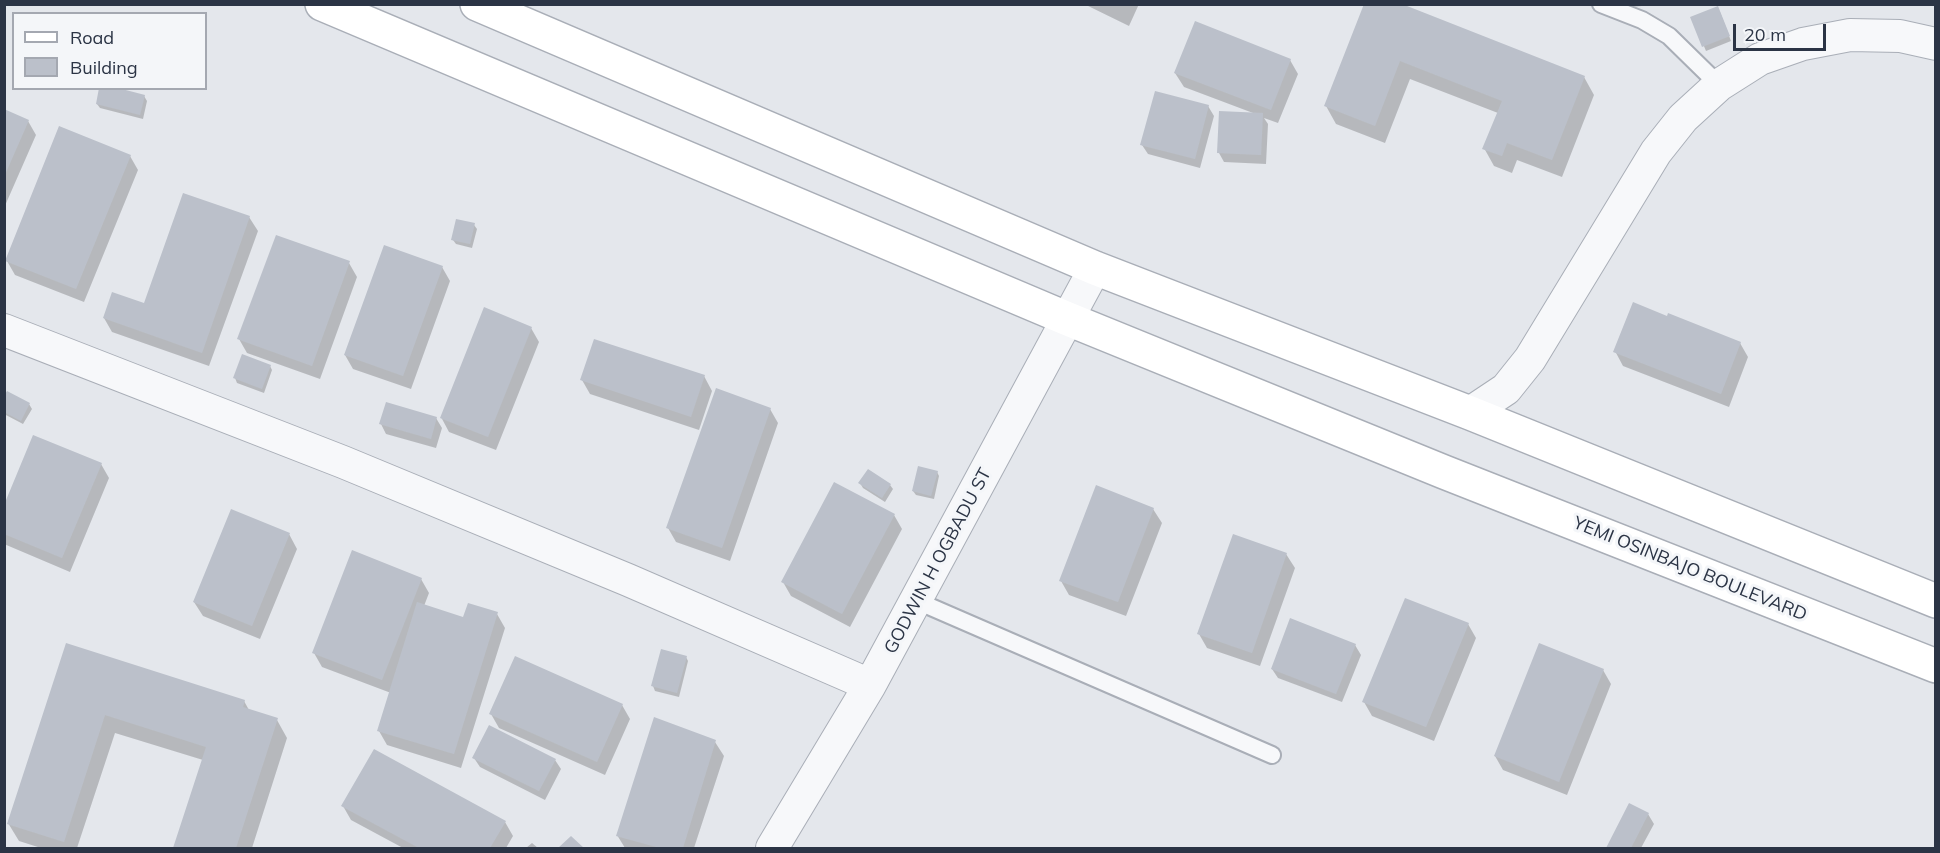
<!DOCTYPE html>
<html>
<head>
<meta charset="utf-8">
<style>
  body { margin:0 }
  #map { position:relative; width:1940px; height:853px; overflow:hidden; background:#e4e7ec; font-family:Mulish,sans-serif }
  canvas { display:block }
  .frame { position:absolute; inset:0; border:6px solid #2b3445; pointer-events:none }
  .legend { position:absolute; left:12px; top:12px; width:195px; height:78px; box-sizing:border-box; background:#f4f6f9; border:2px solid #a4a8b1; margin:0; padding:8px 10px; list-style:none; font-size:18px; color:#2b3445 }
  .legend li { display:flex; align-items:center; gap:12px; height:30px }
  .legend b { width:30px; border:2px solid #a4a8b1 }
  .scale { position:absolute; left:1733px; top:24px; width:93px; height:27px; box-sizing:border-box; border:3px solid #2b3445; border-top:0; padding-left:8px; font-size:18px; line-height:21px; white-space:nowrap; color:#2b3445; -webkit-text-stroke:4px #f4f6f9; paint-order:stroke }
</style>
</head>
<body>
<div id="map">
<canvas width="1940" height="853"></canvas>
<div class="frame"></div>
<ul class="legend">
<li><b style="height:8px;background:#fff"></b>Road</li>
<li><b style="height:16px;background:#bbc0ca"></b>Building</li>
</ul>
<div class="scale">20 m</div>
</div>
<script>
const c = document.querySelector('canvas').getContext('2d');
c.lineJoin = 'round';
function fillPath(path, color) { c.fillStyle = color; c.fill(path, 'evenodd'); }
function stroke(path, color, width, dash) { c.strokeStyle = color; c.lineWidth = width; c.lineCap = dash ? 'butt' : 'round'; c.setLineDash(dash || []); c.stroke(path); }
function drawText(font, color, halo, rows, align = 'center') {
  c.font = font + ' Mulish,sans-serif'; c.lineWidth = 6; c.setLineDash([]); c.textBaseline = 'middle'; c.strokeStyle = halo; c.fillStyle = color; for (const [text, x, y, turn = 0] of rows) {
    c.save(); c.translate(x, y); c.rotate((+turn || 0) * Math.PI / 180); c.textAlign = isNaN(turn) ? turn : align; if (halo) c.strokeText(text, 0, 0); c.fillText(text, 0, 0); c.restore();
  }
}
const shadow = new Path2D(`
  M1084,4H1139L1129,26Z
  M1366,4L1584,77L1594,95L1562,177L1517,160L1512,173L1494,166L1484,148L1498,113L1410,79L1385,143L1336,124L1326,106Z
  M1628,4H1665L1630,7Z
  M1720,12L1731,41L1706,51L1692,18Z
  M1290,60L1298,74L1278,123L1264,118L1268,124L1266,164L1224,162L1219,153L1253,113L1184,87L1175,73Z
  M144,96L147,101L143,119L100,108L97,104Z
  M1208,106L1214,116L1200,168L1148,154L1142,145Z
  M4,111L28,121L36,135L4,208Z
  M130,156L138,170L84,302L15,275L7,261Z
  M249,217L258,231L209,366L112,332L104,318L145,305Z
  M474,225L477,229L472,248L456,244L453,240Z
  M349,263L357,277L320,379L247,353L239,339Z
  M442,267L450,281L411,389L353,369L345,355Z
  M531,328L539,342L496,450L449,432L441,417Z
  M1740,343L1748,357L1729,407L1623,366L1615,351Z
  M270,366L272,370L264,393L237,383L235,378Z
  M704,376L712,391L699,430L590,394L582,380Z
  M4,399L29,404L32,409L23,424L4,414Z
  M770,409L778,423L730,561L676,542L668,528Z
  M436,418L442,428L436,448L386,434L381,424Z
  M101,464L109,478L70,572L4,544V509Z
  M937,472L939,476L934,499L916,495L913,491Z
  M860,483L890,485L893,489L885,502L863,488Z
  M1153,509L1162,523L1126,616L1069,595L1061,581Z
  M894,515L902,529L850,627L791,596L783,582Z
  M289,534L297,549L260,639L203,616L194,602Z
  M1286,554L1295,568L1260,666L1207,648L1199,634Z
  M421,579L429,593L424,606L464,619L497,614L505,628L461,768L387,745L379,731L391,693L322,667L314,653Z
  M1468,624L1476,638L1434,741L1372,716L1364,702Z
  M67,645L244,701L249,710L277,720L287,738L252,848H174L203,760L115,733L77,848H41L19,841L8,823Z
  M1355,645L1361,655L1342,702L1278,678L1272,669Z
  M686,657L688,661L679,697L655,691L653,686Z
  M1603,670L1611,684L1567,795L1503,770L1495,756Z
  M622,705L630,719L605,775L499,728L491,714Z
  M715,742L724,756L694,848H625L617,835Z
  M474,758L555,760L561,769L545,800L480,767Z
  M1630,805L1648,814L1654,824L1641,848H1608Z
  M343,806L505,822L513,836L506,848H403L351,820Z
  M532,843L538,848H526Z`);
const building = new Path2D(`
  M1364,4H1402L1585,76L1552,160L1507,143L1502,156L1482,149L1502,101L1400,61L1375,126L1324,106Z
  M1718,6L1730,36L1702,47L1690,17Z
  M1195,21L1291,59L1271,110L1174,73Z
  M99,88H118L145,95L140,115L96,104Z
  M1155,91L1209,105L1195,159L1140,145Z
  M4,109L29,120L4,177Z
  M1219,111L1263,113L1261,155L1217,153Z
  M59,126L131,155L76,289L5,261Z
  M183,193L250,216L202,353L103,318L112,292L144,303Z
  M456,219L475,223L470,244L451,240Z
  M276,235L350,261L312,366L237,339Z
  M384,245L443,266L403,376L344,355Z
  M1633,302L1667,316L1668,313L1741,342L1721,394L1613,352Z
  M484,307L532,327L488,437L440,418Z
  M594,339L705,375L691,417L580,380Z
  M242,354L271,365L262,389L233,378Z
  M716,388L771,408L722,548L666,528Z
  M7,391L30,403L21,421L4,412V396Z
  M386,402L437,417L431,439L379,424Z
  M33,435L102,463L62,558L4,534V505Z
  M918,466L938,471L931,496L912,491Z
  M868,469L891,484L882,498L858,483Z
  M834,482L895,514L842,614L781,582Z
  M1096,485L1154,508L1118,602L1059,581Z
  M231,509L290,533L252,626L193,602Z
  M1233,534L1287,553L1252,653L1197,634Z
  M352,550L422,578L382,680L312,653Z
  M1405,598L1469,623L1426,727L1362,702Z
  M417,602L463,617L468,603L498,612L454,754L377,731Z
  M1290,618L1356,644L1336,694L1271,669Z
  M66,643L245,700L243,707L278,718L236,848H173L206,747L105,715L64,842L7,824Z
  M1539,643L1604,669L1559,782L1494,756Z
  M661,649L687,656L677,693L651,686Z
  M515,656L623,704L597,762L489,714Z
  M654,717L716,740L683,848H660L616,836Z
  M489,725L556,759L539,791L472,758Z
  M374,749L506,821L490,848H419L341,806Z
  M1629,803L1649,813L1631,848H1606Z
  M571,836L584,848H558Z`);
const service = new Path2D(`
  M1601,4L1642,20L1669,36L1719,85
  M917,601L1272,755`);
const minor = new Path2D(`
  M4,330L343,462L628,580L870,685
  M1470,413L1506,389L1530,359L1656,152L1683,118L1719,85L1760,59L1803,44L1850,35L1900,36L1936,44
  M772,848L870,685L1095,268`);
const secondary = new Path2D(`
  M322,4L1068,319L1444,472L1936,666
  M477,4L1095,268L1470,413L1936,601`);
const streetNames = [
  ["GODWIN H OGBADU ST",938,561,-62],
  ["YEMI OSINBAJO BOULEVARD",1690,569,22]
];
fillPath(shadow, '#0003');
fillPath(building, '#bbc0ca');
stroke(service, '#a9aeb7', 20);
stroke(minor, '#a9aeb7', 34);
stroke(secondary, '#a9aeb7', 36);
stroke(service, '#f7f8fa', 16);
stroke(minor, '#f7f8fa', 32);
stroke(secondary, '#fff', 33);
drawText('18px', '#2b3445', '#f4f6f9', streetNames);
</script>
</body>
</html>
